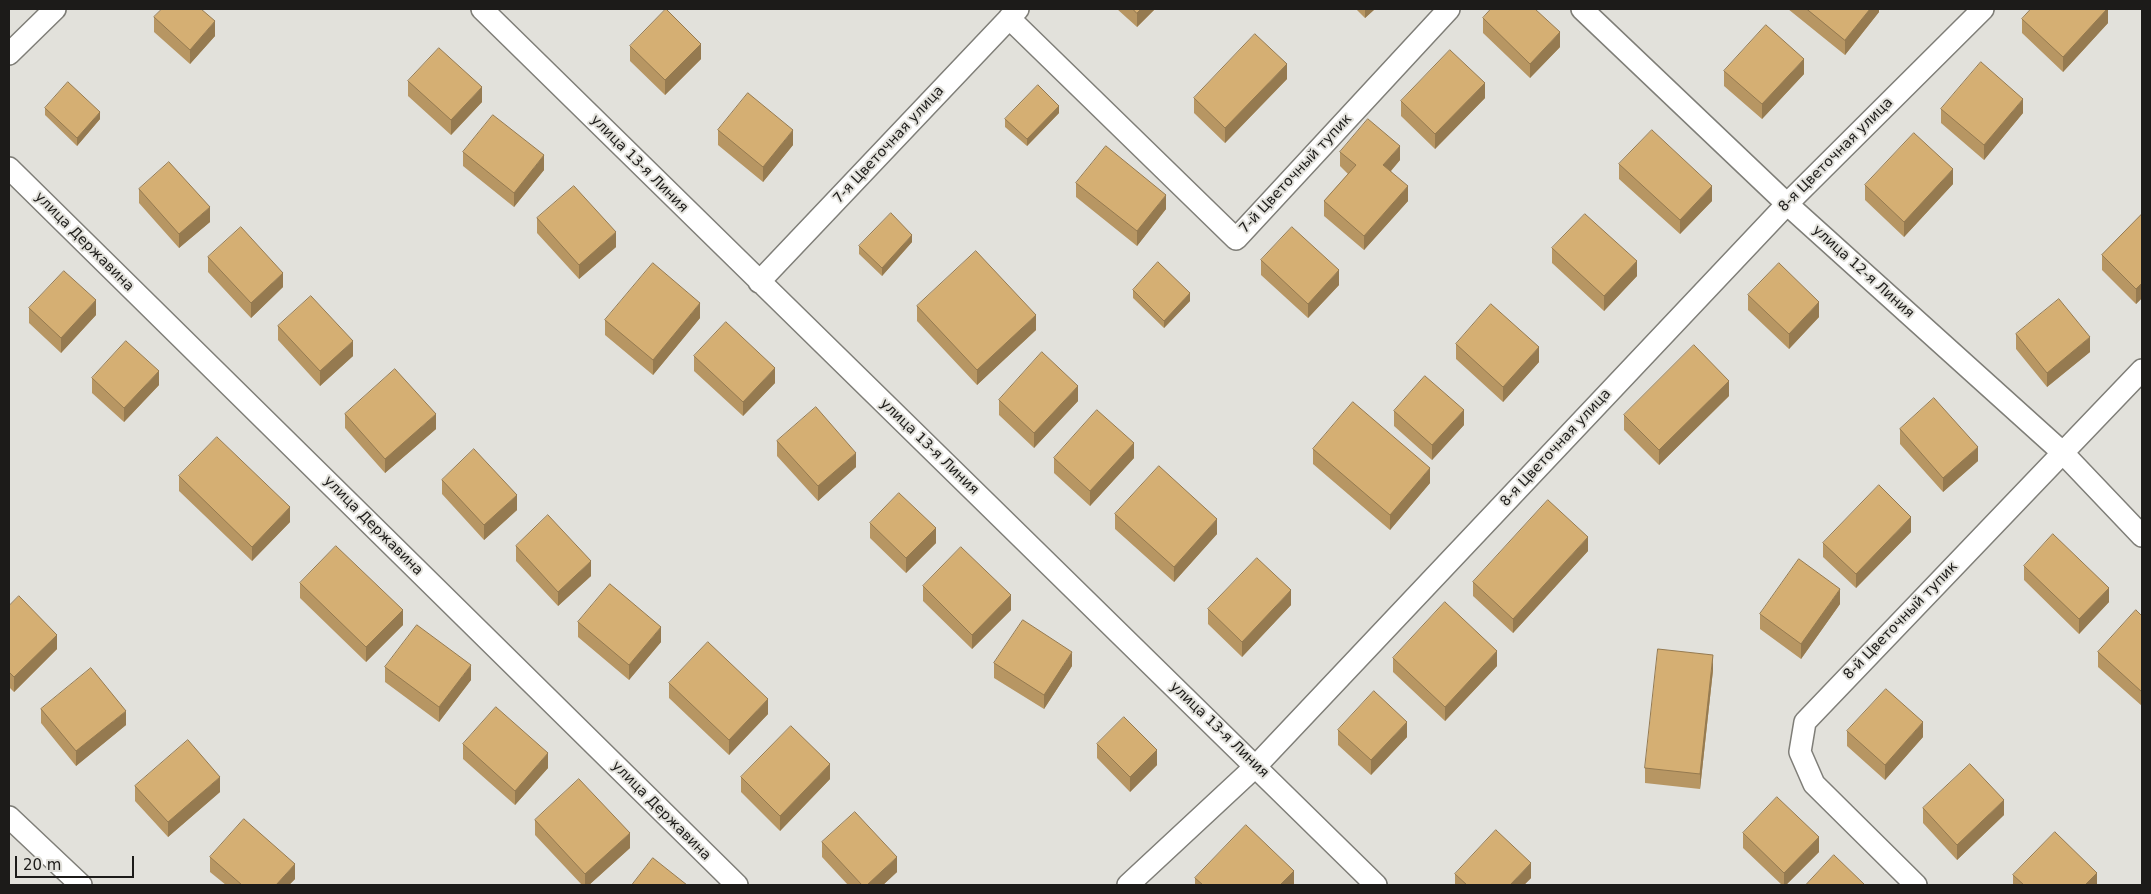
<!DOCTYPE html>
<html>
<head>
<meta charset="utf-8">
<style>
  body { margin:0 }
  #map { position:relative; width:2151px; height:894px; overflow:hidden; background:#e2e1db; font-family:"DejaVu Sans",sans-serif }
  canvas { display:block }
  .frame { position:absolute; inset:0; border:10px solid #1c1b19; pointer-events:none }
  .scale { position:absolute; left:15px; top:856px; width:119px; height:22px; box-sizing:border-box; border:2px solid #1c1b19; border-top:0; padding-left:6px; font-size:15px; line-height:18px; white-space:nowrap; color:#1c1b19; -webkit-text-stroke:4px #e2e1db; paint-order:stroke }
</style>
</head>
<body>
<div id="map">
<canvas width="2151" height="894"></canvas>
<div class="frame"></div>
<div class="scale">20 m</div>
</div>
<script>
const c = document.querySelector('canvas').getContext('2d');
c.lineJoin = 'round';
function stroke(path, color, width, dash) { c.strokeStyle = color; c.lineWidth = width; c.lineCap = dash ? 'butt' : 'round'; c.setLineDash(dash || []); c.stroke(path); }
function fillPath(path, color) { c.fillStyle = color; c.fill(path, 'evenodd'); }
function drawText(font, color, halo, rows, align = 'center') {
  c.font = font + ' "DejaVu Sans",sans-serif'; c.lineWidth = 4; c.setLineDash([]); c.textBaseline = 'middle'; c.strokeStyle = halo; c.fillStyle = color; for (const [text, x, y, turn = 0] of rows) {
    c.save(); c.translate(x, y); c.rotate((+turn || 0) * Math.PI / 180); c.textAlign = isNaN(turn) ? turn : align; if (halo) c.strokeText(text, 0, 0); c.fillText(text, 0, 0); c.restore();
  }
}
const service = new Path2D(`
  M482,9L1376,885
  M1582,9L1787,204L2062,452L2142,536
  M1009,18L1236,239L1449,9
  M9,54L55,9
  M9,168L737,885
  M759,282L1018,9
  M9,817L81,885
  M1128,885L1256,766L1787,204L1983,9
  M1916,885L1814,784L1800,752L1805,722L2142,370`);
const wall = new Path2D(`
  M1117,9H1155L1137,27Z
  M1356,9H1375L1365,18Z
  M1788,9H1879V12L1845,55Z
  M2108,9V23L2063,72L2022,33V19Z
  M154,17L215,36L190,64L154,32Z
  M1483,18L1560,47L1530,78L1483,33Z
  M630,46L701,59L665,95L630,61Z
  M1724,71L1804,74L1762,119L1724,86Z
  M1287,79L1225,143L1194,113V98Z
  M408,81L482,102L451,135L408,96Z
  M1485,98L1435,149L1401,116V101Z
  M45,108L100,119L77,146L45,115Z
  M1941,109L2023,113L1984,160L1941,123Z
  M1059,113L1027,146L1005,127V119Z
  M718,130L793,145L763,182L718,145Z
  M463,152L544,170L514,207L463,166Z
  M1340,152L1400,160L1391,171L1408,201L1364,250L1324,216V201L1348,174L1340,166Z
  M1619,164L1712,201L1680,234L1619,179Z
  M1076,183L1166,209L1137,246L1076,197Z
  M1953,184L1904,237L1865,200V185Z
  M139,189L210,222L179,248L139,203Z
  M2142,214V298L2136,304L2102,270V255Z
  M537,218L616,247L579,279L537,233Z
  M912,242L882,276L859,254V246Z
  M1552,248L1637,276L1604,311L1552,263Z
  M208,257L283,287L251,318L208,272Z
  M1261,260L1339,285L1308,318L1261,275Z
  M1133,290L1190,301L1164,328L1133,298Z
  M1748,295L1819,317L1789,349L1748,310Z
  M917,306L1036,330L977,385L917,321Z
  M29,308L96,315L61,353L29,323Z
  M700,318L653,375L605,335V320Z
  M278,326L353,356L320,386L278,340Z
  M2016,334L2090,352L2047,387L2016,349Z
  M1456,344L1539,362L1503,402L1456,359Z
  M694,356L775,383L743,416L694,371Z
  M92,378L159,385L124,422L92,393Z
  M1729,396L1659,465L1624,430V415Z
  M999,400L1078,401L1034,448L999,415Z
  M1394,411L1464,425L1432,460L1394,426Z
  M345,414L436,429L385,473L345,428Z
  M1900,429L1978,461L1943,492L1900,444Z
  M777,441L856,467L818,501L777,456Z
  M1313,449L1430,483L1390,530L1313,464Z
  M1054,458H1134L1090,506L1054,473Z
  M179,476L290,522L252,561L179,491Z
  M442,480L517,510L484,540L442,494Z
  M1115,514L1217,534L1174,582L1115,529Z
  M870,523L936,543L906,573L870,538Z
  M1911,532L1856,588L1823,557V543Z
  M516,546L591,576L558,606L516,561Z
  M1588,551L1513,633L1473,596V582Z
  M2024,566L2109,602L2079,634L2024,580Z
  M300,583L403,625L366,662L300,598Z
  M923,586L1011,610L972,649L923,601Z
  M1840,604L1801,659L1760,629V614Z
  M1291,605L1242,657L1208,624V609Z
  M9,606L57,649L14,692L9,687Z
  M2142,616V706L2098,667V652Z
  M578,622L661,642L629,680L578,637Z
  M1393,658L1497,666L1445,721L1393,672Z
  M994,663L1072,666L1044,709L994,678Z
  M385,667L471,680L439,722L385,682Z
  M1713,670L1700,789L1645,783V768Z
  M669,683L768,714L729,755L669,698Z
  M41,709L126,725L76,766L41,723Z
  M1338,730L1407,737L1371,775L1338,745Z
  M1847,731L1923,737L1885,780L1847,746Z
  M463,744L548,768L515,805L463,759Z
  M1097,744L1157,765L1130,792L1097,758Z
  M741,777L830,779L780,831L741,792Z
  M135,786L220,792L168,837L135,801Z
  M1923,808L2004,815L1957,860L1923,823Z
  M535,820L630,848L589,885H582L535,835Z
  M1743,833L1819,852L1786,885H1782L1743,848Z
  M822,842L897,872L883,885H848L822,857Z
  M210,857L295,879L289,885H226L210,872Z
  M1455,874L1531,878L1524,885H1455Z
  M2013,875L2097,885H2013Z
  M1195,878L1294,885H1195Z`);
const shadedWall = new Path2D(`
  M1141,9H1155L1137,27V13Z
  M1365,9H1375L1365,18Z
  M1870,9H1879V12L1845,55V40Z
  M2107,9H2108V23L2063,72V57Z
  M215,21V36L190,64V50Z
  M1560,32V47L1530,78V64Z
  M701,44V59L665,95V80Z
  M1804,59V74L1762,119V104Z
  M1287,64V79L1225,143V128Z
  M1485,83V98L1435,149V134Z
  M482,87V102L451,135V120Z
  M2023,99V113L1984,160V145Z
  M1059,106V113L1027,146V139Z
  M100,112V119L77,146V138Z
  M793,130V145L763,182V167Z
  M1400,146V160L1383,180V165Z
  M544,155V170L514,207V193Z
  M1953,169V184L1904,237V222Z
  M1408,186V201L1364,250V236Z
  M1712,186V201L1680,234V220Z
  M1166,195V209L1137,246V231Z
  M210,207V222L179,248V234Z
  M616,232V247L579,279V265Z
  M912,235V242L882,276V268Z
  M1637,261V276L1604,311V296Z
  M1339,270V285L1308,318V304Z
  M283,273V287L251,318V303Z
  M2142,283V298L2136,304V289Z
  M1190,293V301L1164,328V321Z
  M96,300V315L61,353V338Z
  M1819,302V317L1789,349V334Z
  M700,303V318L653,375V360Z
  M1036,315V330L977,385V370Z
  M2090,337V352L2047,387V373Z
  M353,341V356L320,386V371Z
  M1539,347V362L1503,402V387Z
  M775,368V383L743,416V402Z
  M159,371V385L124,422V408Z
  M1729,381V396L1659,465V450Z
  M1078,386V401L1034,448V433Z
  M1464,410V425L1432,460V445Z
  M436,414V429L385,473V459Z
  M1134,443V458L1090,506V491Z
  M1978,447V461L1943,492V478Z
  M856,453V467L818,501V486Z
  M1430,468V483L1390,530V515Z
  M517,495V510L484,540V525Z
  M290,507V522L252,561V547Z
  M1911,517V532L1856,588V574Z
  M1217,519V534L1174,582V567Z
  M936,528V543L906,573V558Z
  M1588,537V551L1513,633V619Z
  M591,561V576L558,606V592Z
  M2109,588V602L2079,634V619Z
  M1840,589V604L1801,659V644Z
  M1291,590V605L1242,657V642Z
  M1011,595V610L972,649V635Z
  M403,610V625L366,662V647Z
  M661,627V642L629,680V665Z
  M57,635V649L14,692V677Z
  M1497,651V666L1445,721V707Z
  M1072,652V666L1044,709V695Z
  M1713,655V670L1700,789V774Z
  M471,665V680L439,722V707Z
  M768,699V714L729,755V740Z
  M126,711V725L76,766V751Z
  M1407,722V737L1371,775V760Z
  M1923,722V737L1885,780V765Z
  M1157,750V765L1130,792V777Z
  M548,753V768L515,805V791Z
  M830,764V779L780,831V816Z
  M220,777V792L168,837V822Z
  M2004,800V815L1957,860V845Z
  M630,833V848L589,885H585V874Z
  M1819,837V852L1786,885H1784V873Z
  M897,857V872L883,885H867Z
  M1531,863V878L1524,885H1510Z
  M295,864V879L289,885H276Z
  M1294,871V885H1280Z
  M2097,873V885H2085Z`);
const building = new Path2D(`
  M162,9H201L215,21L190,50L154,17Z
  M666,9L701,44L665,80L630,46Z
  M1133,9H1141L1137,13Z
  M1491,9H1535L1560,32L1530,64L1483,18Z
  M1807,9H1870L1845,40Z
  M2031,9H2107L2063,57L2022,19Z
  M1766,25L1804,59L1762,104L1724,71Z
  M1255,34L1287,64L1225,128L1194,98Z
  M439,48L482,87L451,120L408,81Z
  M1450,50L1485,83L1435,134L1401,101Z
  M1981,62L2023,99L1984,145L1941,109Z
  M68,82L100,112L77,138L45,108Z
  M1038,85L1059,106L1027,139L1005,119Z
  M748,93L793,130L763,167L718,130Z
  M493,115L544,155L514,193L463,152Z
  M1368,119L1400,146L1383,165L1408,186L1364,236L1324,201L1356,165L1340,152Z
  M1652,130L1712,186L1680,220L1619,164Z
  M1914,133L1953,169L1904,222L1865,185Z
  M1106,146L1166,195L1137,231L1076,183Z
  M169,162L210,207L179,234L139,189Z
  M574,186L616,232L579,265L537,218Z
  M891,213L912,235L882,268L859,246Z
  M1585,214L1637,261L1604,296L1552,248Z
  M2142,214V283L2136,289L2102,255Z
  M241,227L283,273L251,303L208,257Z
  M1292,227L1339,270L1308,304L1261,260Z
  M976,251L1036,315L977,370L917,306Z
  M1158,262L1190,293L1164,321L1133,290Z
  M653,263L700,303L653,360L605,320Z
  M1779,263L1819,302L1789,334L1748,295Z
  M64,271L96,300L61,338L29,308Z
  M311,296L353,341L320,371L278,326Z
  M2059,299L2090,337L2047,373L2016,334Z
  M1491,304L1539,347L1503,387L1456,344Z
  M726,322L775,368L743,402L694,356Z
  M126,341L159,371L124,408L92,378Z
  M1694,345L1729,381L1659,450L1624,415Z
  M1042,352L1078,386L1034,433L999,400Z
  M395,369L436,414L385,459L345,414Z
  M1425,376L1464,410L1432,445L1394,411Z
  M1934,398L1978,447L1943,478L1900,429Z
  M1353,402L1430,468L1390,515L1313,449Z
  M816,407L856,453L818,486L777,441Z
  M1097,410L1134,443L1090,491L1054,458Z
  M217,437L290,507L252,547L179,476Z
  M474,449L517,495L484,525L442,480Z
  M1159,466L1217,519L1174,567L1115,514Z
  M1879,485L1911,517L1856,574L1823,543Z
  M899,493L936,528L906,558L870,523Z
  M1548,500L1588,537L1513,619L1473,582Z
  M548,515L591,561L558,592L516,546Z
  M2053,534L2109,588L2079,619L2024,566Z
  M336,546L403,610L366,647L300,583Z
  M961,547L1011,595L972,635L923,586Z
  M1257,558L1291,590L1242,642L1208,609Z
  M1799,559L1840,589L1801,644L1760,614Z
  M610,584L661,627L629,665L578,622Z
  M19,596L57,635L14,677L9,672V606Z
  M1445,602L1497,651L1445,707L1393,658Z
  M2136,610L2142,616V692L2098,652Z
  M1023,620L1072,652L1044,695L994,663Z
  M417,625L471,665L439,707L385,667Z
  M708,642L768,699L729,740L669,683Z
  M1658,649L1713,655L1700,774L1645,768Z
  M91,668L126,711L76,751L41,709Z
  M1886,689L1923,722L1885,765L1847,731Z
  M1374,691L1407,722L1371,760L1338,730Z
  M496,707L548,753L515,791L463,744Z
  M1124,717L1157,750L1130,777L1097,744Z
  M791,726L830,764L780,816L741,777Z
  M188,740L220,777L168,822L135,786Z
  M1970,764L2004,800L1957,845L1923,808Z
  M579,779L630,833L585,874L535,820Z
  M1777,797L1819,837L1784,873L1743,833Z
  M855,812L897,857L867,885H862L822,842Z
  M244,819L295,864L276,885H242L210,857Z
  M1246,825L1294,871L1280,885H1203L1195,878Z
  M1496,830L1531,863L1510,885H1467L1455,874Z
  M2055,832L2097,873L2085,885H2024L2013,875Z
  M1834,855L1865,885H1806Z
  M653,858L687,885H632Z`);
const streetNames = [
  ["7-я Цветочная улица",889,145,-47],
  ["8-я Цветочная улица",1836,155,-45],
  ["улица 13-я Линия",639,164,45],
  ["7-й Цветочный тупик",1296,174,-47],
  ["улица Державина",84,242,45],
  ["улица 12-я Линия",1863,272,42],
  ["улица 13-я Линия",929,447,44],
  ["8-я Цветочная улица",1556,448,-47],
  ["улица Державина",373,526,45],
  ["8-й Цветочный тупик",1901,621,-46],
  ["улица 13-я Линия",1219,730,44],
  ["улица Державина",661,811,45]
];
stroke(service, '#7f7e78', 24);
stroke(service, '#fff', 21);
fillPath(wall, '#b79663');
fillPath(shadedWall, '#957a50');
fillPath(building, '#d5af73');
stroke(building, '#957a50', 1);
drawText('14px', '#1c1b19', '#e2e1db', streetNames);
</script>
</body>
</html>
